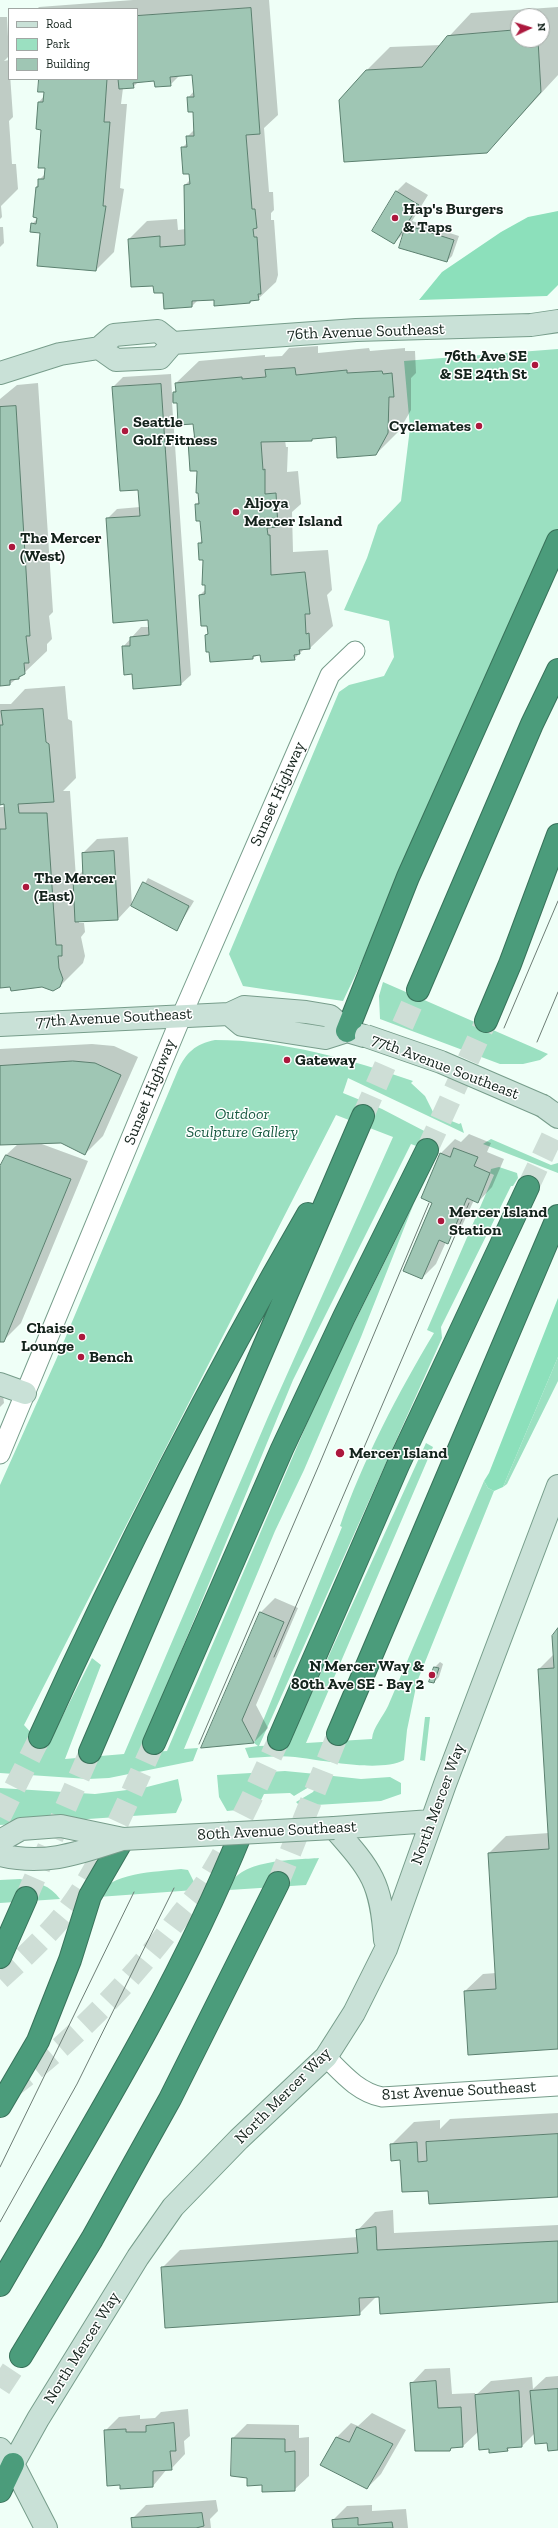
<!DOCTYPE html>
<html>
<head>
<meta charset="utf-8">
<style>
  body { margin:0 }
  #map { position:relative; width:558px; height:2528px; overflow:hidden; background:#effff7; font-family:"Zilla Slab",serif }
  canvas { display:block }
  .legend { position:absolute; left:8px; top:8px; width:130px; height:72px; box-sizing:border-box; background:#fff; border:1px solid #a1a7a4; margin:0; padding:5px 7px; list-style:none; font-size:12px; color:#14231c }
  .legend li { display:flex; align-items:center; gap:8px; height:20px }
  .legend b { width:20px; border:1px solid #a1a7a4 }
  .north { position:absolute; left:510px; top:8px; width:40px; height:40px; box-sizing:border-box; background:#fff; border:1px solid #a1a7a4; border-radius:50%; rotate:86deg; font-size:11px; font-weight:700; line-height:16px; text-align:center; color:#14231c }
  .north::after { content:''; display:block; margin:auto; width:14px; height:18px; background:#ac183d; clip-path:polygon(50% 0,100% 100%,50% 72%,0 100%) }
</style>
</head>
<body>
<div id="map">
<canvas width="558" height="2528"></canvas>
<ul class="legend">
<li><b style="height:5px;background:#c9e1d7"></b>Road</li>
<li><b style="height:11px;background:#9be0c1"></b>Park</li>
<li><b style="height:11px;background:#9fc6b4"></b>Building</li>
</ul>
<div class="north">N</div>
</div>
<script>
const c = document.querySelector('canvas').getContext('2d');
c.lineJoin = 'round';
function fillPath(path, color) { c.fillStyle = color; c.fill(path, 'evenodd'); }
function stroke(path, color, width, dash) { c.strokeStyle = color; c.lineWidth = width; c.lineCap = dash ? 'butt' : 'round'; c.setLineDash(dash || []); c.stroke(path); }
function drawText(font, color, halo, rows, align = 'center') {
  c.font = font + ' "Zilla Slab",serif'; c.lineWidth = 3; c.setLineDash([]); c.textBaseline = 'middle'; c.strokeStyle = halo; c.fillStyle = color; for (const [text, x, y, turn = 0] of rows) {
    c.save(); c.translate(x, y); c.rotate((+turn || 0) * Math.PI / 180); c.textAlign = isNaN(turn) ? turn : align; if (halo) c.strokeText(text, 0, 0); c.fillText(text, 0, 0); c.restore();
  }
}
const green = new Path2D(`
  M558,349V551L343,1001L243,986L229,954L339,692L349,685L384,676L394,657L389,621L344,610L367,558L378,525L401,501L410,428L404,361Z
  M383,982L548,1054L540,1060L523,1064H500L380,1019L379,996Z
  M215,1040C282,1040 350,1059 413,1081L411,1083L425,1096L434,1114L459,1124L461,1123L464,1133L348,1078L343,1093L382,1109L430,1134L439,1149L427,1150L411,1144L293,1380L139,1753L167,1751L323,1386L414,1203L361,1337L304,1470L275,1531L184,1749L198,1748L193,1761L109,1778L88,1779L0,1773V1485L56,1360L178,1070C186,1053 195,1044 215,1040ZM336,1115L393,1137L268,1417L124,1754L65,1759L101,1665L92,1658L46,1749L24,1725Z
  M491,1139L551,1165L558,1163V1173L483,1144Z
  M499,1167L517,1173L518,1178L513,1186H511L441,1327L442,1338L259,1746L288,1745L426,1443L433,1447L306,1743L372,1739C373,1727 383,1717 388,1706L484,1481L488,1488L494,1491L417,1682L407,1730L404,1760C379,1773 323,1760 295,1757C280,1755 264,1757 249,1758L245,1748L258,1746L254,1743L342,1527L340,1526C363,1460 398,1393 434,1333L427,1330L494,1175L490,1173L491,1169Z
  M558,1357V1381L507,1484L503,1487Z
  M425,1717H430L425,1761L420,1760Z
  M285,1771L316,1774L309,1787L294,1796L290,1793L264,1794L257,1808L227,1811L219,1797L217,1775Z
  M324,1775L361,1779L390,1777L401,1783V1794L381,1801L300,1806L296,1802L313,1792Z
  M178,1779L182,1800L176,1813L0,1825V1788L95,1794L143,1788Z
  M319,1858L306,1885L229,1890C234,1859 295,1860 319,1858Z
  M181,1869L188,1870L195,1884V1890L98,1897C108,1872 157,1872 181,1869Z
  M20,1879C37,1882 50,1885 60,1899L0,1903V1880Z`);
const forest = new Path2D(`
  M558,211V285L547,296L419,300L442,272L501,232L528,217Z
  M558,1298V1357L503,1487L494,1491L488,1488L484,1481L489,1473Z`);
const shadow = new Path2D(`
  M133,0H269L278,115L264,128L269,192H273L274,210L271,213V220H274L278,275L276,282L258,299L249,302L215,299L198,300L192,306L154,284L129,239L147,221L177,219L178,230L186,229L185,185L191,179L182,148L188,142L187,137L195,129L193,111L188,98L194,91L193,74L180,75L170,85L155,80L139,81L133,87L123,88L121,104H127L120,188L124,189L114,252L96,270L32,224L39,217L37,187L39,180L45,174L46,168L39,102L44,96L45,92L40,79H137V9H37L39,7Z
  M558,7V75L487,152L367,70L390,47L441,45L471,13ZM518,16H542V40H518Z
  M0,17H7L9,56L4,61L9,60L13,117L9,121L12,164H16L18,189L1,206L2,217L0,219Z
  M406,182L428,195L412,221L459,236L452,256L447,261L405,232L394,243L396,192Z
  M0,227H3L4,243L0,247V269Z
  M318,346V353L369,348L370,351L405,348V351H415L416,373L411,378V410L399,431L376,454L337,436L285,440L286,447H288L287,472L298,471L301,504L292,512L293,552L328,550L332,590L327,595L333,626L310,648L304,649L294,659L261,654L252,658L206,635L209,632L200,595L206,589L204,559L199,544L202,540L201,520L196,504L200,501L196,479L198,469L189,441L195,435L194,423L178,402H172L191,675L181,684L134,688L133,673L123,647L141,627H149V619L107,519L117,509L140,507L139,489L113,387L123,377L171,374L172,394L177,389L176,383L199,361L265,355V357L282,356L289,348Z
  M38,383L53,612L49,616L52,639L47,644V651L24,673L10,684L0,685V399L17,385Z
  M65,686L68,719L72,721L76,778L63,791H70L76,878L84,870L83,853L97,839L128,837L132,906L148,878L194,901L177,929L131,905L118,919L79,921V923H84L85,932L81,937L85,956L83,963L60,986L0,987V807H5V803L0,804V704H11L25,689Z
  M92,1044L114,1046L138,1057L103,1136L85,1154L61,1142L39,1143L88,1161L21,1323L3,1341H0V1168L6,1155L18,1144H0V1049Z
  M469,1134L491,1143L487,1152L504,1159L492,1187L478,1202L474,1200L461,1228L446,1242L436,1264L422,1278L433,1202L422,1198L441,1153L455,1139L461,1142Z
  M0,1394L3,1395L4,1403L0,1407Z
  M275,1598L298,1608L256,1705L268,1728L254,1742L202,1747L261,1612Z
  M558,1629V2048L465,1991L483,1974L496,1973L489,1853L506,1836L549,1833L539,1669L554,1654Z
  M440,1662L443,1664L439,1677L434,1682L435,1667Z
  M558,2113V2196L429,2190L391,2145L414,2122L440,2120V2129L450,2119Z
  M393,2210L394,2233L558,2225V2301L377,2296L359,2314L162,2268L180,2250L358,2237V2230L375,2212Z
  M450,2368L452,2394L475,2393V2396L491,2381L532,2377L533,2389L546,2377L558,2376V2449L535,2433L522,2446L511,2447L507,2450L490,2448L479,2431L463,2446L434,2451L411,2384L425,2369Z
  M188,2409L190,2436L184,2441L185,2454L171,2469H167L153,2486L105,2431L119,2417L140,2415V2419L155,2418L161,2412Z
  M372,2413L406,2430L381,2474L367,2488L336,2438L351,2423L358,2426Z
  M247,2424L299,2425V2438L309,2437V2476L294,2490L263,2484L248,2477L233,2438Z
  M216,2500L218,2511L210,2519L211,2528H133L132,2519L146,2505Z
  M372,2505V2511L406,2509L408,2528H334L333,2520L347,2506Z`);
const building = new Path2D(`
  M251,8L260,134L246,135L252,209H255L257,228L253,229L254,237H257L261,294H258L259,300L250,301V303L214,306V300L192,301V307L164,309L163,293H154L153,286L131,287L128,239L160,236V247L185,245L184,185L190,184L189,174H183L181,147H187L186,136H194L193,112H188L187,97H194L192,75L170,77L171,86L155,87L154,81L133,83L134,88L119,89L118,79H137V16Z
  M518,30V40H538L541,92L487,153L344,162L339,100L366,70L422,67L447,36Z
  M39,79H107L104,122H110L103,206H106L96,271L37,266L40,233L30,232L31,223L36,224L37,218L33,217L36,187H38V179H44L45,168H38L41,130L36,129L38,102H43L44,92H38Z
  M396,191L419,205L394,244L372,231Z
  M406,225L454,240L447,262L399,248Z
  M295,368L296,375L347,370V373L382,371L383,374L392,373L394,397H389L388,433L376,455L337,458L336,437L312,439V441L261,442L263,470L265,469V494L276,493L278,527L267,528L268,535H270L271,575L305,572L310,614H305L306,634L309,633L310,649L299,650L300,654L294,655L295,660L261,662L260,655L253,656V659L210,662L209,652H206L205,635L208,634L207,626H201L199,595L205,594V585H202L203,560H199L198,543H202L200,521H196L195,504H199L198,493H196L197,471H190L188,441H195L193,424L178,425L177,403H173V392H176L175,383L242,377V379L266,377L265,370Z
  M161,384L181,685L133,689L132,674L124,675L122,646H130V637L149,635L148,620L113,623L106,518L140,516L138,490L120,491L112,387Z
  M16,406L30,636H26L29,663H24L25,674L19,677V679L10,680V685L0,686V407Z
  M43,709L46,742L49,744L54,802L18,804L19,813H47L56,945H62V956H58L59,968L63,979L60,987L53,991L42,987L11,991L10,987L0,988V829H6L4,804L0,805V725H3L1,711Z
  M114,851L118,920L75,922L73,879L83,878L82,853Z
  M143,882L189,906L177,931L131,906Z
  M73,1061L95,1063L121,1075L85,1155L61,1143L0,1145V1066Z
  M454,1148L478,1157L474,1166L490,1173L478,1203L467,1198L448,1244L439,1240L422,1279L403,1271L432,1203L421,1198L440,1153L450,1157Z
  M6,1155L71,1179L4,1342H0V1166Z
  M260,1612L284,1622L242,1720L254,1743L201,1748Z
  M558,1628V2049L468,2055L464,1991L496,1989L488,1853L549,1849L538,1669L554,1668L552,1636Z
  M434,1667L439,1668L434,1683L429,1682Z
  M558,2134V2197L429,2204L428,2191L402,2192L400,2160L391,2161L390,2144L417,2142L418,2162L427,2161L426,2142Z
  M376,2227L377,2250L558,2241V2302L380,2314L379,2297L359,2298L360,2315L165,2328L161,2267L358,2253L356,2230Z
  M436,2381L438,2408L461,2407L463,2447L451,2448L450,2451H415L410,2383Z
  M558,2389V2450L548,2451L547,2443L535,2444L530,2391Z
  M519,2391L522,2447L507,2448L508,2451L489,2453V2449L479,2450L475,2395Z
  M174,2423L176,2451H170L172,2470L153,2471V2487L120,2489V2485L107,2486L104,2430L126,2429V2432H146V2426Z
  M357,2427L393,2444L367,2489L320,2465L336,2437L349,2442Z
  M232,2438L285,2439V2452L295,2451V2491L262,2492V2485L247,2486V2478L231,2476Z
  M202,2513L204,2526L196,2528H132L131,2518Z
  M358,2518V2525L392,2522L393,2528H333L332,2520Z`);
const highwayTunnel = new Path2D(`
  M363,1116L418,990
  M427,1150L486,1021
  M528,1187L558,1124
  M0,1817L40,1737
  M278,1883L338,1734
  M26,1898L90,1752
  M0,1979C22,1959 44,1939 63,1916C100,1871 129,1797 154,1743
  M9,2089C75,2040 134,1979 182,1913C192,1901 203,1888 211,1874C237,1831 258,1785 279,1739
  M0,2388L21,2356`);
const street = new Path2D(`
  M0,1454L182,1015L330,675L355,651
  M326,2057C343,2074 358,2092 382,2097L558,2086`);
const secondary = new Path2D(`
  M99,348L116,360L160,358L173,343
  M0,373L60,354L99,348L114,335L158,331L173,343L356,330L531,325L558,321
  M229,1014L242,1025L325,1038L347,1031
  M0,1025L229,1014L244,1007L306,1012L330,1016L347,1031L364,1036
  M543,1106L558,1117
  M0,1384L25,1393
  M334,1828C372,1871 381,1882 385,1940
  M334,1828L431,1821
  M0,2449L13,2464L46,2528
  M13,2464L38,2419L138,2257L173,2207L239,2139L326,2057L354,2013L386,1949L445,1784L558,1486`);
const highway = new Path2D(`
  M418,990L532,724L558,670
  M486,1021L510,964L558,835
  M347,1031L408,877L558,541
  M338,1734L558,1216
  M40,1737C121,1558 210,1383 308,1214
  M279,1739L398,1465L528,1187
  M154,1743L282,1449L344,1317L427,1150
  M90,1752L363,1116
  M0,1957L26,1898
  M0,2106L38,2041L70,1960L90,1896L123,1839
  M0,2285C85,2138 177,1991 241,1833
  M21,2356L92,2239L170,2099L278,1883
  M0,2491L13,2464`);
const tram = new Path2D(`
  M504,1028L558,901
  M537,1042L558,992
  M274,1657L469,1203
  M199,1744L319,1465L429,1203
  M0,2167L134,1892
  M0,2222L77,2084L174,1888`);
const secondaryBridge = new Path2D(`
  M366,1036L441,1062L543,1106
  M0,1841L21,1829L61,1826L123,1839L334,1828
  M0,1855C45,1866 79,1853 122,1839`);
const markers = [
  [395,218,4,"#ac183d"],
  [535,365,4,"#ac183d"],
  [479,426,4,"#ac183d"],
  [125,431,4,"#ac183d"],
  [236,512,4,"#ac183d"],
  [12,547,4,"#ac183d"],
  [26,887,4,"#ac183d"],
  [287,1060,4,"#ac183d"],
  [441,1221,4,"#ac183d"],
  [82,1337,4,"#ac183d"],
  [81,1357,4,"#ac183d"],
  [340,1453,5,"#ac183d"],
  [432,1675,4,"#ac183d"]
];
const poiNames = [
  ["Hap's Burgers",403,209],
  ["& Taps",403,227],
  ["76th Ave SE",527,356,"right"],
  ["& SE 24th St",527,374,"right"],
  ["Seattle",133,422],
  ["Golf Fitness",133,440],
  ["Cyclemates",471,426,"right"],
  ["Aljoya",244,503],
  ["Mercer Island",244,521],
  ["The Mercer",20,538],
  ["(West)",20,556],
  ["The Mercer",34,878],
  ["(East)",34,896],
  ["Gateway",295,1060],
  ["Mercer Island",449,1212],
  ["Station",449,1230],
  ["Chaise",74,1328,"right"],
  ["Lounge",74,1346,"right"],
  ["Bench",89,1357],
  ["Mercer Island",349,1453],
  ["N Mercer Way &",424,1666,"right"],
  ["80th Ave SE - Bay 2",424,1684,"right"]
];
const streetNames = [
  ["76th Avenue Southeast",366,332,-2],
  ["Sunset Highway",278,794,-66],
  ["77th Avenue Southeast",114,1018,-3],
  ["77th Avenue Southeast",445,1067,21],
  ["Sunset Highway",150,1092,-68],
  ["North Mercer Way",438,1804,-70],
  ["80th Avenue Southeast",277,1831,-3],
  ["81st Avenue Southeast",459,2091,-3],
  ["North Mercer Way",283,2096,-45],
  ["North Mercer Way",82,2348,-58]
];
const parkNames = [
  ["Outdoor",242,1114],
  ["Sculpture Gallery",242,1132]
];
fillPath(green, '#9be0c1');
fillPath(forest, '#8ce0bb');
fillPath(shadow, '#0003');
fillPath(building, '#9fc6b4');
stroke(building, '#5b806f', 1);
stroke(highwayTunnel, '#ceded6', 22, [22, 11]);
stroke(street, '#779d8b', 21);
stroke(secondary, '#779d8b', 24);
stroke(highway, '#38725a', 24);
stroke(street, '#fff', 19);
stroke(secondary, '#c9e1d7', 22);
stroke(highway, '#4b9c7b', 22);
stroke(tram, '#6d7d75', 1);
stroke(secondaryBridge, '#779d8b', 24, []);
stroke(secondaryBridge, '#c9e1d7', 22);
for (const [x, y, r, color] of markers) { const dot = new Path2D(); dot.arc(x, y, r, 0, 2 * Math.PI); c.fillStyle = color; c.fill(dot); stroke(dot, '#fff', 1.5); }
drawText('bold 16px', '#14231c', '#fff', poiNames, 'left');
drawText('16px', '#14231c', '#fff', streetNames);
drawText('italic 16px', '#195a42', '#fff', parkNames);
</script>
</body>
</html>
